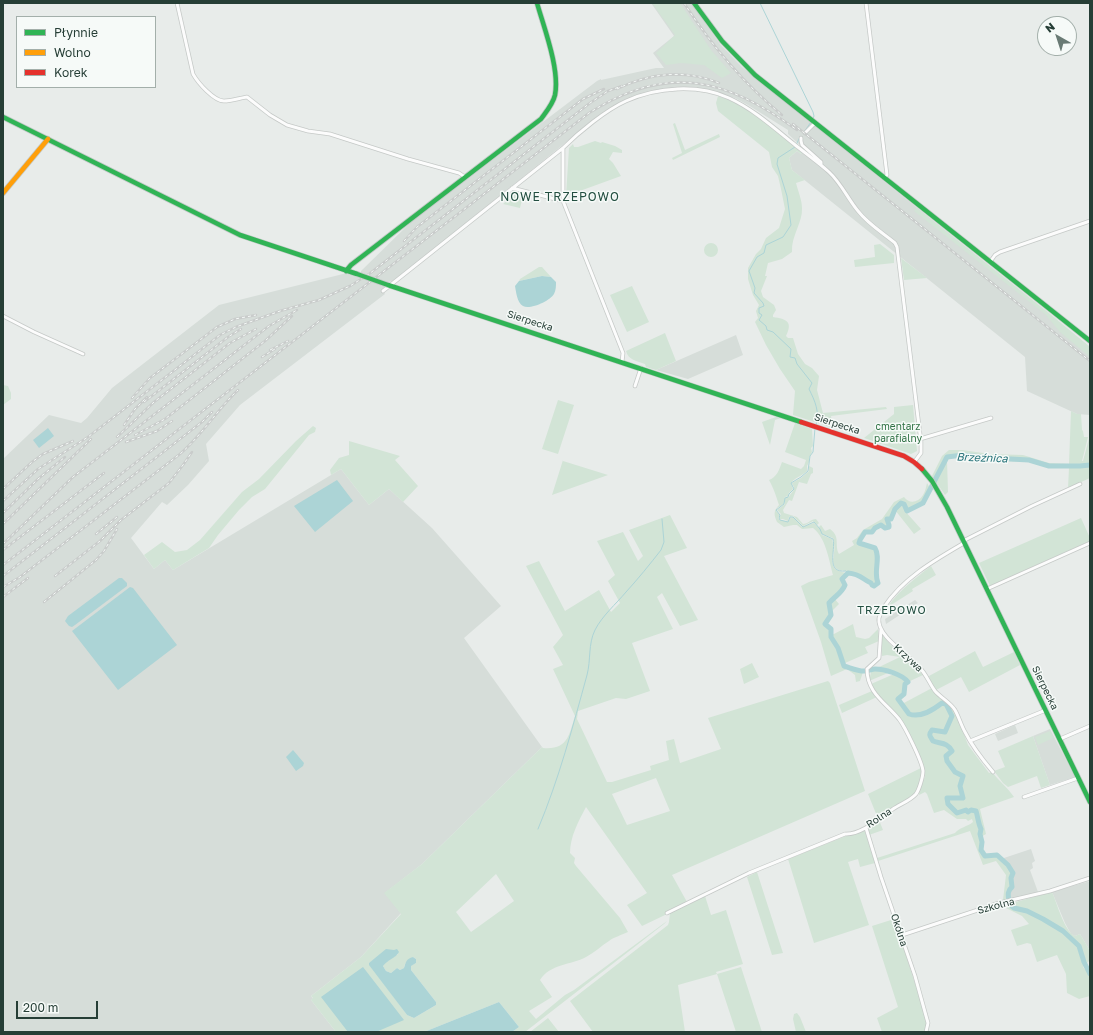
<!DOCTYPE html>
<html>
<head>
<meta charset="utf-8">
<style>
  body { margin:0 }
  #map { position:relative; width:1093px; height:1035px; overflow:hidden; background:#e8ecea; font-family:"Golos Text",sans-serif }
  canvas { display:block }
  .frame { position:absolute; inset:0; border:4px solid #263e36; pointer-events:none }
  .legend { position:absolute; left:16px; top:16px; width:140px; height:72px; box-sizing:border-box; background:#f6faf8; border:1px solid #a3afaa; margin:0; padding:5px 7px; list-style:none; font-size:12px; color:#263e36 }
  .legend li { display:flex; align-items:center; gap:8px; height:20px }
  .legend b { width:20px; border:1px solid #a3afaa }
  .north { position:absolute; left:1037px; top:16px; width:40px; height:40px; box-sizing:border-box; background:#f6faf8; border:1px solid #a3afaa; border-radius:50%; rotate:321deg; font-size:11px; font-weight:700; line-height:16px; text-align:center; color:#263e36 }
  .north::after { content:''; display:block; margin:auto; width:14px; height:18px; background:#6a7b75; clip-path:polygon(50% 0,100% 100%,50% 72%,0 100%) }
  .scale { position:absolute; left:16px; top:1001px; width:82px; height:18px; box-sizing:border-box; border:2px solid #263e36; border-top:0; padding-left:5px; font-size:12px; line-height:14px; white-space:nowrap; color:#263e36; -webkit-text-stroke:3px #f6faf8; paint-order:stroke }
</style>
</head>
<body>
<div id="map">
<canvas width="1093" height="1035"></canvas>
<div class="frame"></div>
<ul class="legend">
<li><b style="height:5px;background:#30b455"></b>Płynnie</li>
<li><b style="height:5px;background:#ff9f0a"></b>Wolno</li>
<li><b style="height:5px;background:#e5322d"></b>Korek</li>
</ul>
<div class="north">N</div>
<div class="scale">200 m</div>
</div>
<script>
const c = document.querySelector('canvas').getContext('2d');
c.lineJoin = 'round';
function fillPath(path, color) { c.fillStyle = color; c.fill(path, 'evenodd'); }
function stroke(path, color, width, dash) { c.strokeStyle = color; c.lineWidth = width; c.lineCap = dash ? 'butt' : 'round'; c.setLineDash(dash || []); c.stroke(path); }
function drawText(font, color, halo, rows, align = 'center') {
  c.font = font + ' "Golos Text",sans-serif'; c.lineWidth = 3; c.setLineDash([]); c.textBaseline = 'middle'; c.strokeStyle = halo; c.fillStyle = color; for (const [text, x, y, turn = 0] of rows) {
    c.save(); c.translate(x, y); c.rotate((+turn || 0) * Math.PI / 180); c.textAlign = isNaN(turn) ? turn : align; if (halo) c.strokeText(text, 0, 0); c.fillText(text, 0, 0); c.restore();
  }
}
const built = new Path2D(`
  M651,3H691L720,44L742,67L1090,347V415L1077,414L1027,391L1025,357L792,170L789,158L797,151L801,154L805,150L788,134V130L748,105L735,98L721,94L685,88L637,95L623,101L596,118L440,244L394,281L388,282L382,290L385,294L240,405L206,444L209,461L188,485L167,505L162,502L131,538L154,569L165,560L173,570L341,469L369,505L389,489L432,528L501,606L464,638L542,747L422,864L385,893L401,913L361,957L311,996L313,999L311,1000L336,1032H3V459L49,415L81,423L87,418L112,388L219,305L347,273H361V271L411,222L597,81L601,79V80L656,68H664L653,53L674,36Z
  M736,335L743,355L688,379L656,370Z
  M915,600L918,603L886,624L885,619Z
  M1015,725L1018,733L998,741L995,734Z
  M1050,729L1075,777L1050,785L1033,736Z
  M1031,849L1035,861L1032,863L1033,868L1030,870L1038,892L1010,899L1009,897L1010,892L1013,888L1012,877L1013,873L1010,867L1001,859Z
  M1090,881V959V951L1080,934L1075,936L1071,934L1065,923L1052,892Z`);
const green = new Path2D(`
  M652,3H680L711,50L731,73L722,78L704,65L681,63L666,65L656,53L675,35Z
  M718,96C748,105 779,132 803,153L801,154L797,151L789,158L792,170L805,180L796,183C798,191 802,200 802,208C803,222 791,236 792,252L782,259L768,263L765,276H767L761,291L763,297L774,305L776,310L773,315V317C787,319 793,322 786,336L788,338H793L798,354L805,364L812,368L819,376L817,390L823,413L886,407L887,409L831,416L833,428L793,415L795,391L780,369L766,345L755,322L758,318L756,311L759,305L753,295L748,279V268L756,254L761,249L766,238L779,228L785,209L781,189L778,176L772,167L769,152L718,111L716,103Z
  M675,123L685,150L719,134L720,137L673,160L672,158L682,153L673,124Z
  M595,141L601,143L602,142L615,146L622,150V153L613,152L609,159L613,163L621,176L566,196L569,148L573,144L574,147H578Z
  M519,191L524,192L520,208L503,204Z
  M917,208L1049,313L1090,347V357L1060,332L1046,315L914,211Z
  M704 250a7 7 0 1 1 14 0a7 7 0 1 1-14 0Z
  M880,244L894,255V263L855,267L854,260L875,257L874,245Z
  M901,258L927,278L904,280Z
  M539,267H542L551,277L542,276L519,281L520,279Z
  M632,286L649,322L627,332L610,295Z
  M665,333L676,361L656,370L646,367L645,364C637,361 628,360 626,351Z
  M3,385L8,386L11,393V399L3,405Z
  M558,400L574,405L558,454L542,449Z
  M913,405L917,451L911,454L864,438L894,414V407Z
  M1071,411L1077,414H1081L1082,430L1083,431L1084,437H1088L1082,461H1083L1090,435V478L1068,488L1069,468L1051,467L1029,462L998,461L956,457L951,458L947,460L948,492L945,495L932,476L942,456L949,450H962L990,454L1023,455L1049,463L1069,464Z
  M776,417L781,418L775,420L770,445L762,422Z
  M795,423L812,429L813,446L811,448L812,452L809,458L810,460L807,466V471C802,476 794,478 791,483L793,489L789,493L788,496L785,497L784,504L777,508L776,511L780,515L778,518L780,520L788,522L790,518L793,517L802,527L814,523L820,529L822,535L832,539C837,556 823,569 847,573L845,576L841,579V582L845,585L839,595L834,596L828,602L830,615L824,622V625L830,630C830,642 841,653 843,666L863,672L860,681L856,682L855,675L847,669L831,676L821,642L801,586L809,582L833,575C829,560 826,538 813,528L802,529L797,525H793L784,527L777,522C774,515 773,511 779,505C776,496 774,489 769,480C777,477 779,470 782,462L801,469L804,466L806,460L785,452Z
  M313,426L316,428L315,432L309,435L265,489L252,497L239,510L218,535L209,548L173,570L165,560L154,569L144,555L162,542L175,552L187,550L200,540L242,492L259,479L296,441Z
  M349,441L400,456L395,460L418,486L403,502L389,489L369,505L341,469L331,475L330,470L339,458L349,455Z
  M563,460V461L608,475L552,495Z
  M809,466L813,468V473L811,474L807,484L799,482L792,501L789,500L783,510L784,513L797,517L803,524C808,524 811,519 816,519L819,523L817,525L813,521L803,526L793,516L789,517L788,521L783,519H780L779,518L781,514L777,510L785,504V499L786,497H789C790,494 795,490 794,487C793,485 792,484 792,483L801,478L809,471Z
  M927,483L930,488L922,502L907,510L905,504L901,502L894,509L893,516L890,519L887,518L889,525L888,527H885L881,524L875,527L872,532L865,531L859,540V544C864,545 869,548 874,548L876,550C876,562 875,573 877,584L872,585L871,582C867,581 867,579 864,577C861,575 851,572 847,571C842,570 836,571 834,565C832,561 834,557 834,553C835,548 834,543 833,538L822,534L819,527L821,525L825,531L830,529C841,537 834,545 839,554L854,545L852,541L857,538L863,530L882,519L894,502L904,497C909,504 918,503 923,495C925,492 926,487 927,483Z
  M901,504H904L905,511L921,529L914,534L895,510Z
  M670,515L687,548L664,556L698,620L680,626L662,593L657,597L673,629L632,643L650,691L626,699L616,698L578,711L577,719L607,782H612L651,770L650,766L669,760L666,741L674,739L680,763L721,749L708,718L828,681L830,683L865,791L672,875L687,902L666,912L665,915L642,926L627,905L647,893L586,807C578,822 570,837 570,853L575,858L574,863L576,866L620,918L628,932C622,935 614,937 609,941C601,946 594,953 586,957C571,965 550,964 540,980L552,997L529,1011L536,1019L565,995L574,990L667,921L664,924L525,1032H512L519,1027L499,1002L424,1032H336L311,1000L313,998L311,996L361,957L401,914L384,893L422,864L542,747L543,748C568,750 569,735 575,716L553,669L563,665L553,647L563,635L526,566L539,561L565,611L599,590L611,612L620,603L608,581L615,575L597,541L623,532L638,561L643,556L629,530ZM656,778L670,811L627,825L612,794ZM496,874L514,901L471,932L456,912ZM394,950L398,954L384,963L383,966L386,971L391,973L397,968L400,970L404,968L405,964L413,957L416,959V963L410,966L411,970L436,1002V1005L414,1018L407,1015L369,963Z
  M1081,518L1090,538V541L990,586L979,563Z
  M931,566L936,575L912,589L913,591L888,607C895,594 919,575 931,566Z
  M834,598L839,604L831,612L830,603Z
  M853,624L856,637L865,639L869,638L878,629L879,641L865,647L868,653L845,663L839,647L832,638V635Z
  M882,635L901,657L912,664L923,675L908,682L903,676L877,668L900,657L887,655L882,656Z
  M975,651L983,667L1014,652L1020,665L969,692L961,677L936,690L931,682L929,676Z
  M752,663L759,677L744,684L740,669Z
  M873,670H875L888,673L869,681L871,672Z
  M894,674L903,677L907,682L904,684L903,693L897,699L909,715C920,720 933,710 942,704L948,707L951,717L945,732L936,729H932L929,732V737L935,743C943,743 948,744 951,751L945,756L947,761L955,773L962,776L960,786L962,797H948L947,798L948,804L957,814L965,811L968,812H975L978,825L981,829C979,836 981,851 985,857L996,855L1007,866L1012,872L1010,880L1011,887L1009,889L1006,894L1007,900H1003L1006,875L996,861L983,865L970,831L878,861L877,858L955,833C960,827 967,827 973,822L972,819L968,821L966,819H957L944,810L934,813L927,794L925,792L919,795L921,783L925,777C922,765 910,733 902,723C892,710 880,699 871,684Z
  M932,688L948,703L957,715L968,745L989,773L992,772C999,781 1008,788 1014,797L980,809L986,834L981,837L982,829C978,823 979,817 976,811L971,810L970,811L966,809L957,813L949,802L948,798H964C963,794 960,788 961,784C963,776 967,774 956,772L947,761L946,756L950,754L952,750C948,743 943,742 935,742L930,736V733L933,730L946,733L953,716C952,709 948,704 942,702C933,709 923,715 911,715L902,704Z
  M872,691L877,697L842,713L839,705Z
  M1050,731L1053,738L1038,745L1035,737Z
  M1033,736L1050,785L1041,788L1037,776L1008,787L1003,783L994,771L1005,767L998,751Z
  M921,768C923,777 918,790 912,797L879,817L877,816L868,794Z
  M879,820L883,830L869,835L868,827Z
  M861,830H864L865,832L875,863L860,867L858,859L848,862L869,925L814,943L788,859Z
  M757,872L783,953L772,955L747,877Z
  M1052,892C1057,903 1064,931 1075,936L1080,934L1090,951V960L1083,967C1092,975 1090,985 1090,996L1079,999L1067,993L1066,974L1057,955L1037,962L1031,944L1027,943L1017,946L1011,930L1029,924L1022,916L1006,908L1005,904L1012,903Z
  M705,896L711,915L726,910L743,964L716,972L717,974L741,967L762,1032H736L717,974L678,985L685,1032H593L570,1001L668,925L669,922L670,913Z
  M891,920H894L895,921L926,1018L927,1027L925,1032H882L877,1018L898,1007L872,926Z
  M797,1013L800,1017L806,1032H796L793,1019L794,1014Z
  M548,1018L559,1032H530Z`);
const water = new Path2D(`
  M542,276L551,277L556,282C556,286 556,290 554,294C550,301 530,310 523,306C517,303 516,291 515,286L519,281Z
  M48,428L54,436L39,448L33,440Z
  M337,480L353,501L315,532L294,506Z
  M119,578H122L127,583V586L75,625L72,627L69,626L65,621L68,616Z
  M130,587L133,588L177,645L118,690L72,631Z
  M293,750L304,763L303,766L296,771L286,757Z
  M386,949L394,950L397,949L399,952C396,958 387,960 383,966L386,971L391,973L397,968L400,970L404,968C406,962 406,959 413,957L416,959V963L411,966V970L436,1002V1005L414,1018L407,1015L369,965V963Z
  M363,967L404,1020L376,1032H348L321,997Z
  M499,1002L519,1027L512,1032H424Z`);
const stream = new Path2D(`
  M760,3L813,112L814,116L813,119
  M804,132L811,122
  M800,137L795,147L778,158L777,164L787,196L791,225L783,237L766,245L764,253L757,257L749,271L755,288L754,293L763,303L764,306L759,308V313L762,315L759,320L766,326L767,330L773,332L791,349L790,357L795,358L797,364L812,383L809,389C815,401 820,412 816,425
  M815,428L813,452L810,456L808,471L801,477L791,483L794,489L789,494L788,497L785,498L784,504L776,510L780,515L779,518L780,520L788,522L790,517H793L803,527L814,522L820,529L822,534L833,539C836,551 825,573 846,571L848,573
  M538,829C559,779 573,726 587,675C591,660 588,644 595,630C602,616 616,604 626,592C638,579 650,564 661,550L664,542L662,519`);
const river = new Path2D(`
  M1090,465L1080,466H1049L1029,460L992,458L963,455L947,457L923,503L907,511L904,504L901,503L895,509L891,519H887L889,525V527L885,528L881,525L875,528L872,532H865L860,540L859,543L875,548C881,558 873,572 878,583L874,586L872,585L871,583C862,579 861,574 848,573L842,579L845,585C842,593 835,596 829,603L831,615L825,624L831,629V637L838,648L844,666C851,668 859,672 866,671C869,671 872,669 875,669C884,669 902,674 908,682L905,684L904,694L898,699L909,714C921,718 933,710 942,703L946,704L952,716L945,732L932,730C928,735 930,736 933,741C941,744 947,742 952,751L946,756L947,761L955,772L963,776L960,786L963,798H947L948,804L957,813L966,810L968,812L971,810L976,811C978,817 978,823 981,829L980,834L982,842L981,850L985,856L997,855L1008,865L1013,873L1011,878L1012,887C1006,892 1009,897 1009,904L1014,908L1027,911L1043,919L1063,931L1079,946L1084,962L1090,974`);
const street = new Path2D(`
  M177,3L193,74C198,83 214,101 224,101C231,101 240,98 247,97L270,115L287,125L308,131L330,134L408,159L459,173L465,177
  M866,3L887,175L884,178
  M805,133L815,123
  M801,138V141L802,145L821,162V165
  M512,188L563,201
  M990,262L995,255L1000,252L1090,221
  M383,291L563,148
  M3,316L34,332L83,354
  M622,362L623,353L563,201V148C579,132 606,110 626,101C657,87 698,84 729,98C753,109 773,127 794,144C805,153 818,162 829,172C841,183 848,199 858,211C868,224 883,233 895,243L897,247L921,442V453L915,461
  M635,386L641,368
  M920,439L991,418
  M963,541L1032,506L1080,484
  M964,543C935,560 903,578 884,607C882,611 880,614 879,618C876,636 908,654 918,666C926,673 929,683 935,691C941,698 950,702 955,710C959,717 961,725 965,732C972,746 982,759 993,772
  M987,589L1090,543
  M1060,739L1090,726
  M970,741L1046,710
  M1024,797L1078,778
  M866,828L881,877L915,976L928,1023L926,1032
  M667,913L749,873L845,834C861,835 880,818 893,809C900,804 910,801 916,794C919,790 923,777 923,771C922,761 905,727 899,719C885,702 867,693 867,669L879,658L881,629
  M902,935L999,903L1050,891L1090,878`);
const fast = new Path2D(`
  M694,3L722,41L755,75L1090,341
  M3,117L240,235L357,274
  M346,271L351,265L541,119C546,112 553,104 555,95C560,69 544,28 537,3
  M388,285L801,422
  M922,469L932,481L947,507L1090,802`);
const slow = new Path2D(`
  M3,193L48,139`);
const jam = new Path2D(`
  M801,422L904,456L914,462L922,469`);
const rail = new Path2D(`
  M684,3C712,46 743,83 782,115
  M617,89C649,73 685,69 719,83
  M793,124L1090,361
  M404,241L417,227L583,99L604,89
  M270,350L288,341
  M262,357L275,349
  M132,398L150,378L217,327L235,319L256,315
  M144,402L228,337L241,329
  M124,425L135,409L147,397
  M135,435L165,419L265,341L292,316
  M117,437L154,402L230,343L256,329
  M126,442L157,431L172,421
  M3,489L32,462L43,454L73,441
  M3,501L38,469L88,437L220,335L236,327L280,311L319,300L350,286L369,274L590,103L608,91L622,86
  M3,513L38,479L65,457
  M3,524L91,439
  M96,534L117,517
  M3,544L73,477L269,326L297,310
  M3,550L104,473
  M3,565L589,113C668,63 725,78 797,130
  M3,576L202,422L212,412
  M55,576L100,541L121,520L169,483L183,465L192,452
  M3,587L20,577L180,454C202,435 217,410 238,390
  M3,597L28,578
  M44,602L96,560L104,551L117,529`);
const fastBridge = new Path2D(`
  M357,274L388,285`);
const streetNames = [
  ["Sierpecka",530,321,18],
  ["Sierpecka",837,424,18],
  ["Krzywa",908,658,43],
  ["Sierpecka",1045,688,64],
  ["Rolna",879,818,-33],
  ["Szkolna",996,906,-15],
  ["Okólna",899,930,72]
];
const parkNames = [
  ["cmentarz",898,427],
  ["parafialny",898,439]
];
const waterNames = [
  ["Brzeźnica",982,458,2]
];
const neighbourhoodNames = [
  ["TRZEPOWO",892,611]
];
const quarterNames = [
  ["NOWE TRZEPOWO",560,197]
];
fillPath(built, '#d6ddd9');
fillPath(green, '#d2e4d6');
fillPath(water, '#acd4d6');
stroke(stream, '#acd4d6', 1);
stroke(river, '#acd4d6', 5);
stroke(street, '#c5c9c7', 4.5);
stroke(fast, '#c3c9c7', 6);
stroke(slow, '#c3c9c7', 6);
stroke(jam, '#c3c9c7', 6);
stroke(street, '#fcfcfc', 3);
stroke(fast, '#30b455', 4.5);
stroke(slow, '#ff9f0a', 4.5);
stroke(jam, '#e5322d', 4.5);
stroke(rail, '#c9cccb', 2.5);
stroke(rail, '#f6faf8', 1, [3]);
stroke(fastBridge, '#c3c9c7', 6, []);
stroke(fastBridge, '#30b455', 4.5);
drawText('10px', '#263e36', '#f6faf8', streetNames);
drawText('10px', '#327346', '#f6faf8', parkNames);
drawText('italic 11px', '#237077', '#f6faf8', waterNames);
c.letterSpacing = '1px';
drawText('11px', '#234f41', '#f6faf8', neighbourhoodNames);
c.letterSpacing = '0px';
c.letterSpacing = '1px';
drawText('12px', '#234f41', '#f6faf8', quarterNames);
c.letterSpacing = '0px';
</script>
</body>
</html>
